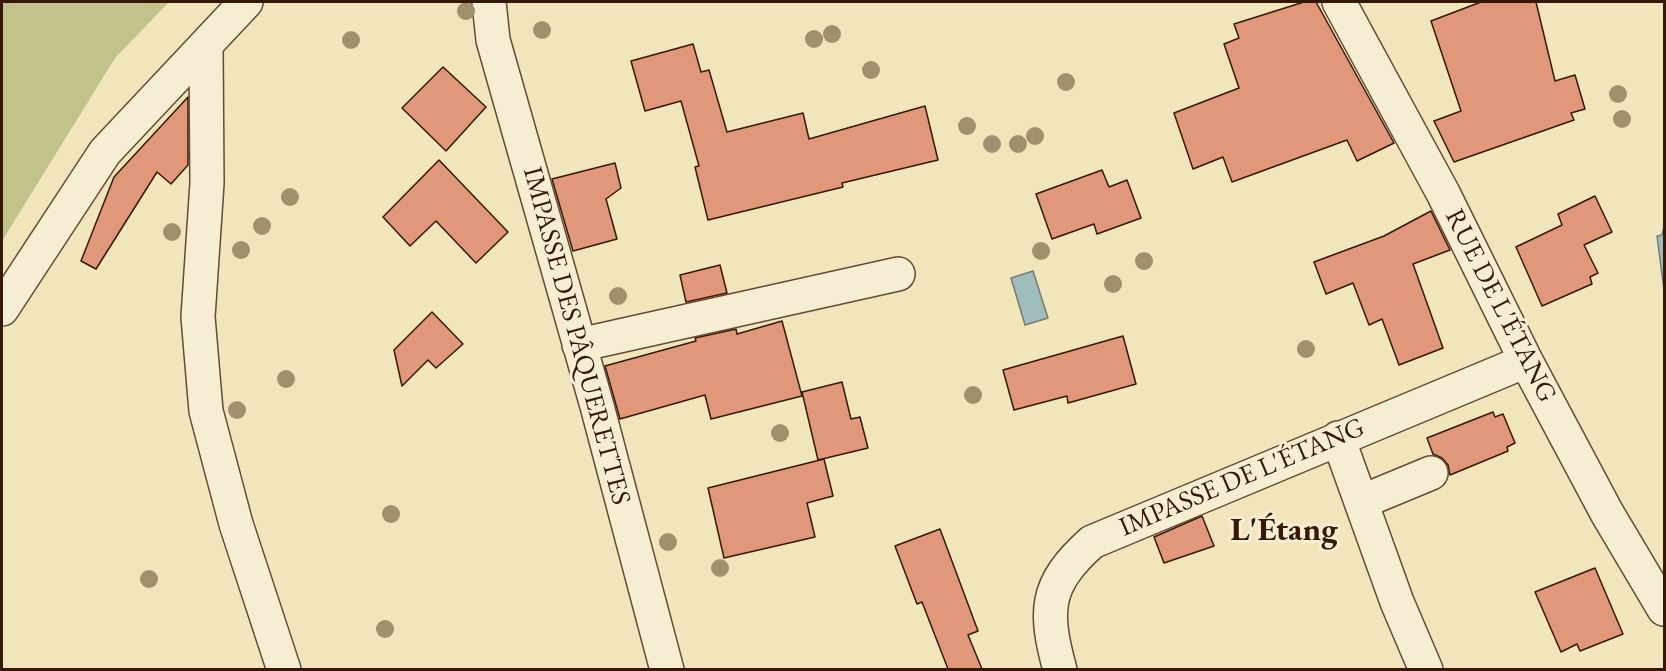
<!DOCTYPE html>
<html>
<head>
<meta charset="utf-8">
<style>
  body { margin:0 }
  #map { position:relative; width:1666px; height:671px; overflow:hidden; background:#f1e5bb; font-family:"EB Garamond",serif }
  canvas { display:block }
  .frame { position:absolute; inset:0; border:3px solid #361708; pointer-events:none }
</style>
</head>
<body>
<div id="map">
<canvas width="1666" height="671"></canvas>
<div class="frame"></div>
</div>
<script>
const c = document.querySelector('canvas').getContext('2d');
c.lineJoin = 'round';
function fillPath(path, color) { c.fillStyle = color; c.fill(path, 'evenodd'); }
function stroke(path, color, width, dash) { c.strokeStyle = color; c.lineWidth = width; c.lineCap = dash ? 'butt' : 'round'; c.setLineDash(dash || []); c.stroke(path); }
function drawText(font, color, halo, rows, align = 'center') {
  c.font = font + ' "EB Garamond",serif'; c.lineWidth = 6; c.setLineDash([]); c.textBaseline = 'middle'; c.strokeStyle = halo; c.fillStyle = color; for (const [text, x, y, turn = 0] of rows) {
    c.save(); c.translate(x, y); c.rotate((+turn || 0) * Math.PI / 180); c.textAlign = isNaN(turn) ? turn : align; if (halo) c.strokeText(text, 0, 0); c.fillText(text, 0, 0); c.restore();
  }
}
const green = new Path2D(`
  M2,2H169L115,58L2,241Z`);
const water = new Path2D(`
  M1664,226V290L1657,236L1662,235Z
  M1033,271L1048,318L1025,325L1011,278Z`);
const building = new Path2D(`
  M1304,2H1316L1394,143L1357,161L1347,140L1232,182L1223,157L1193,169L1174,113L1239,88L1224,44L1239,38L1234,24Z
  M1481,2H1536L1555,81L1575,75L1585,109L1571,113L1574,120L1454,162L1434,121L1461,111L1431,21Z
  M693,44L701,72L709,70L727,132L803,113L809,139L925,106L938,160L842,183L843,187L708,220L695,167L699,166L681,101L645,111L631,61Z
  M443,67L486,107L446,151L402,108Z
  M188,97V165L171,184L157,172L96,269L81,261L114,177Z
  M439,160L508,232L476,263L436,221L410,246L383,217Z
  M615,163L621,188L606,199L617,239L573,251L552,179Z
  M1102,170L1109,187L1127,180L1141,218L1097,234L1094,224L1052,239L1036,194Z
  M1595,196L1612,232L1584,245L1598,273L1590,277L1592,284L1542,306L1516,247L1562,225L1558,214Z
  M1431,211L1450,250L1413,264L1443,348L1399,365L1382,319L1369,325L1353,283L1326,294L1314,262L1384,236Z
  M720,265L727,293L686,302L680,275Z
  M432,312L463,344L436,368L428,360L402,386L394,350Z
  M782,321L802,396L711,419L705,395L620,419L605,366L696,341L695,338L736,329L737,334Z
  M1123,336L1136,384L1068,403L1067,396L1014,410L1003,370Z
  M842,382L851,419L860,417L868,448L818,460L802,392Z
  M1493,412L1495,417L1503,414L1515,443L1507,447L1508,451L1450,475L1448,465L1442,458L1433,454L1427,438Z
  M824,459L833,496L807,503L815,537L724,558L708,488Z
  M1202,516L1214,546L1164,563L1154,537Z
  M940,529L978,631L968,635L982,669H948L922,602L917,604L895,546Z
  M1595,568L1623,634L1580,651L1577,644L1561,652L1535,592Z`);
const minor = new Path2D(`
  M489,2L493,40L597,406L667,670
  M1339,2L1443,193L1526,361L1607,513L1664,609
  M206,47L207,183L198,317L206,411L236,524L284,670
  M2,309L105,152L246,2
  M579,345L898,274
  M1338,438L1397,602L1426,670
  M1361,502L1431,473
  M1060,670C1044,611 1044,585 1092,542L1526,361`);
const trees = [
  [466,11],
  [542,30],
  [832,34],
  [814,39],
  [351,40],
  [871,70],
  [1066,82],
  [1618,94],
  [1622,119],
  [967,126],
  [1035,136],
  [992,144],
  [1018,144],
  [290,197],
  [262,226],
  [172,232],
  [241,250],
  [1041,251],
  [1144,261],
  [1113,284],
  [618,296],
  [1306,349],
  [286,379],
  [973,395],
  [237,410],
  [780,433],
  [391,514],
  [668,542],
  [720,568],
  [149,579],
  [385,629]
];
const streetNames = [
  ["RUE DE L'ÉTANG",1500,306,63],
  ["IMPASSE DES PÂQUERETTES",576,336,75],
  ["IMPASSE DE L'ÉTANG",1242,478,-23]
];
const districtNames = [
  ["L'Étang",1284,531]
];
fillPath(green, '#c2c28b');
fillPath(water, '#9fbdba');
stroke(water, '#757b73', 1.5);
fillPath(building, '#e19779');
stroke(building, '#361708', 1.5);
stroke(minor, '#654a35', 36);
stroke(minor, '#f6eed3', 33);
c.fillStyle = '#a1906e';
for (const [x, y] of trees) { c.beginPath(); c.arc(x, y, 9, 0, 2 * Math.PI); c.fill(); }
drawText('27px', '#361708', '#f6eed3', streetNames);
drawText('bold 33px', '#361708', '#f6eed3', districtNames);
</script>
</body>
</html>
